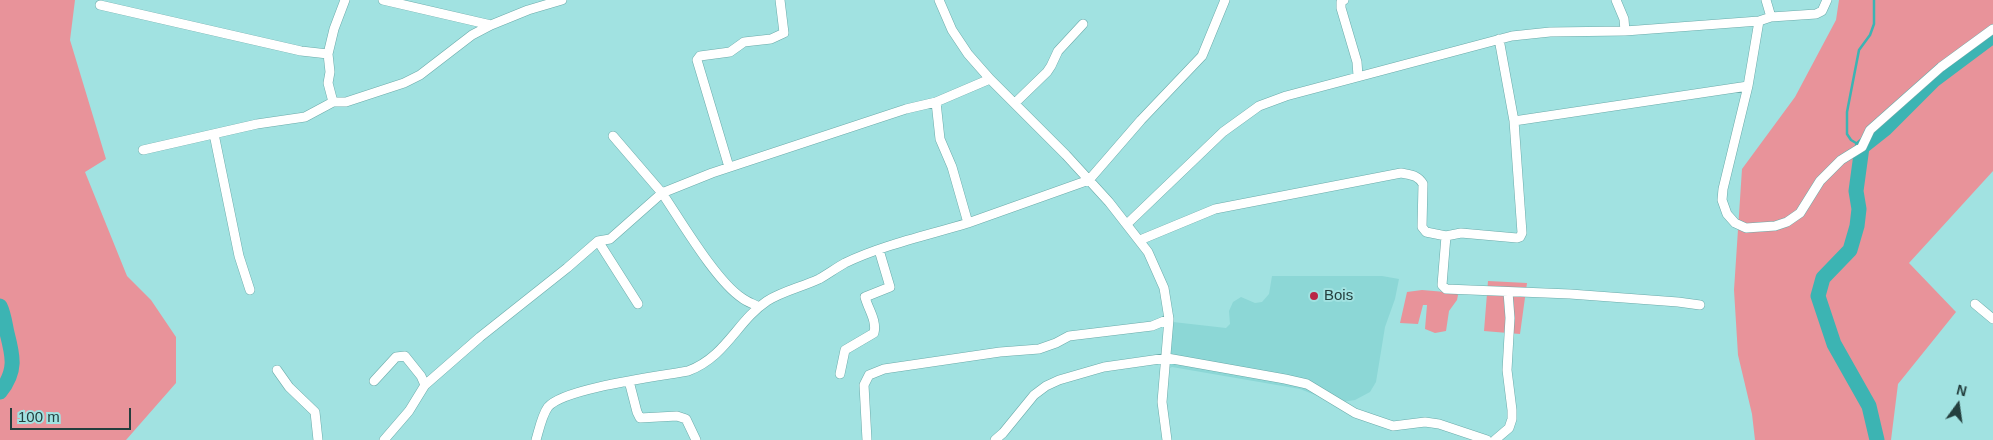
<!DOCTYPE html>
<html>
<head>
<meta charset="utf-8">
<style>
  body { margin:0 }
  #map { position:relative; width:1993px; height:440px; overflow:hidden; background:#a1e2e1; font-family:Helvetica,sans-serif }
  canvas { display:block }
  .north { position:absolute; left:1933px; top:380px; width:50px; height:50px; -webkit-text-stroke:4px #a1e2e1; paint-order:stroke; rotate:14deg; font-size:14px; font-weight:700; line-height:20px; text-align:center; color:#243f3e }
  .north::after { content:''; display:block; margin:auto; width:18px; height:22px; background:#243f3e; clip-path:polygon(50% 0,100% 100%,50% 72%,0 100%) }
  .scale { position:absolute; left:10px; top:408px; width:121px; height:22px; box-sizing:border-box; border:2px solid #243f3e; border-top:0; padding-left:6px; font-size:15px; line-height:18px; white-space:nowrap; color:#243f3e; -webkit-text-stroke:4px #a1e2e1; paint-order:stroke }
</style>
</head>
<body>
<div id="map">
<canvas width="1993" height="440"></canvas>
<div class="north">N</div>
<div class="scale">100 m</div>
</div>
<script>
const c = document.querySelector('canvas').getContext('2d');
c.lineJoin = 'round';
function fillPath(path, color) { c.fillStyle = color; c.fill(path, 'evenodd'); }
function stroke(path, color, width, dash) { c.strokeStyle = color; c.lineWidth = width; c.lineCap = dash ? 'butt' : 'round'; c.setLineDash(dash || []); c.stroke(path); }
function drawText(font, color, halo, rows, align = 'center') {
  c.font = font + ' Helvetica,sans-serif'; c.lineWidth = 4; c.setLineDash([]); c.textBaseline = 'middle'; c.strokeStyle = halo; c.fillStyle = color; for (const [text, x, y, turn = 0] of rows) {
    c.save(); c.translate(x, y); c.rotate((+turn || 0) * Math.PI / 180); c.textAlign = isNaN(turn) ? turn : align; if (halo) c.strokeText(text, 0, 0); c.fillText(text, 0, 0); c.restore();
  }
}
const built = new Path2D(`
  M1272,276H1382L1399,279L1395,299L1385,327L1376,382L1370,392L1355,400L1342,402L1323,398L1300,389L1172,367L1170,368L1173,322L1226,328L1230,324L1229,311L1233,302L1241,297L1255,303L1262,302L1269,294Z`);
const green = new Path2D(`
  M0,0H75L70,40L106,159L85,172L127,276L151,300L176,337V383L126,440H0Z
  M1839,0H1993V171L1909,263L1956,312L1898,384L1891,440H1755L1752,414L1738,355L1734,290L1742,169L1795,97L1836,20Z
  M1488,281L1527,283L1520,334L1484,331Z
  M1422,290L1457,293L1458,295L1457,300L1449,311L1446,331L1435,333L1425,329L1427,305H1423L1418,324L1400,323L1407,292Z`);
const stream = new Path2D(`
  M1861,146L1851,140L1847,134V112L1859,50L1870,35L1874,24V0`);
const river = new Path2D(`
  M0,306C4,314 5,324 7,333C13,356 17,371 0,392
  M1877,440L1869,406L1834,344L1818,296L1823,278L1850,250L1857,226L1859,209L1856,191L1862,147L1886,128L1934,80L1993,36`);
const minor = new Path2D(`
  M383,0L491,25
  M939,0L952,30L968,54L990,79L1066,155L1109,202L1148,252L1164,288L1169,319L1162,402L1167,440
  M1344,0L1341,2V8L1357,62L1358,76
  M1616,0L1624,19L1625,31
  M100,5L301,51L328,54
  M1771,17L1816,14L1822,11L1827,0
  M1759,21L1748,86L1723,189L1722,200L1727,214L1735,223L1746,228L1775,226L1787,222L1800,213L1820,181L1841,160L1862,147L1870,130L1941,67L1993,29
  M333,102L328,83L330,72L328,54L334,29L345,0
  M1015,103L1047,72L1051,66L1058,51L1083,24
  M1514,121L1748,86
  M214,134L239,256L250,290
  M613,136L662,193L712,173L906,109L936,102L990,79
  M143,150L257,124L305,117L333,102H346L404,83L420,75L472,35L491,25L528,10L562,0
  M729,167L697,60L700,56L730,52L744,42L771,39L784,33L780,0
  M968,223L1089,180L1141,120L1202,56L1225,0
  M1127,224L1223,132L1259,106L1286,96L1512,36L1550,32L1625,31L1759,21L1771,17L1766,0
  M1446,236L1442,285L1446,289L1570,294L1678,302L1700,305
  M1140,240L1215,209L1401,173C1411,175 1418,175 1423,184L1422,227L1426,232L1446,236L1461,233L1517,238L1520,237L1522,233L1514,121L1499,39
  M638,304L598,241L610,239L662,193C681,221 716,281 742,298C747,302 754,304 759,307
  M1975,304L1993,319
  M277,370L289,387L315,412L318,440
  M840,374L845,350L874,333C877,320 868,309 865,297L890,287L879,250
  M374,381L396,357L405,356L421,376L425,385
  M629,381L637,412L640,418L677,416L686,419L696,440
  M384,440L409,411L425,385L480,337L567,268L598,241
  M536,440C539,430 542,415 548,407C563,388 661,376 688,371C726,357 737,321 767,301C783,291 802,287 819,279C828,274 836,268 845,263C882,245 929,235 968,223L952,167L940,139L936,102
  M867,440L864,385L869,375L884,369L1000,352L1039,349L1056,343L1069,336L1152,326L1169,319
  M995,440L1003,433L1034,395L1046,386L1059,380L1104,367L1167,358L1285,379L1307,384L1355,413L1393,426L1425,422L1439,424L1487,440
  M1495,440L1509,428L1512,419V410L1507,370L1510,318L1508,292`);
const markers = [
  [1314,296,5,"#b92847"]
];
const poiNames = [
  ["Bois",1324,296]
];
fillPath(built, '#8cd7d6');
fillPath(green, '#e8939a');
stroke(stream, '#3cb4b3', 2.5);
stroke(river, '#3cb4b3', 15);
stroke(minor, '#6babaa', 10);
stroke(minor, '#fff', 9);
for (const [x, y, r, color] of markers) { const dot = new Path2D(); dot.arc(x, y, r, 0, 2 * Math.PI); c.fillStyle = color; c.fill(dot); stroke(dot, '#a1e2e1', 2); }
drawText('15px', '#243f3e', '#a1e2e1', poiNames, 'left');
</script>
</body>
</html>
